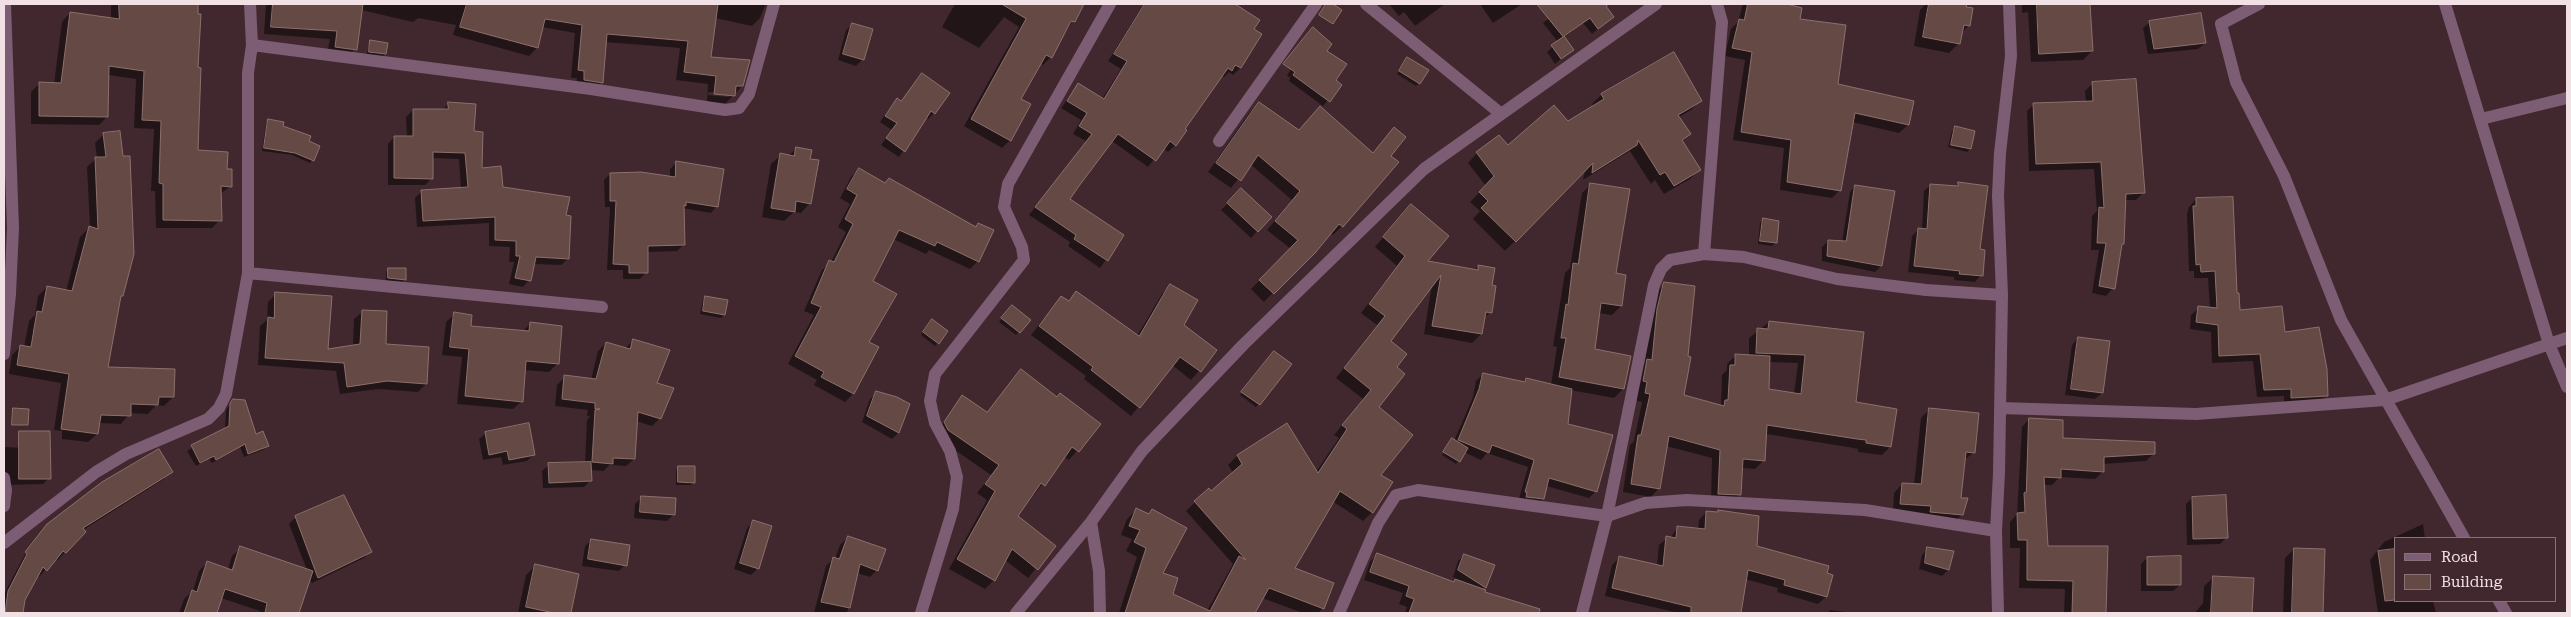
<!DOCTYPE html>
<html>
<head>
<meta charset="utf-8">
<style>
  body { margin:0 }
  #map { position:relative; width:2571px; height:617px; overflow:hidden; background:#40282e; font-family:"Roboto Serif",serif }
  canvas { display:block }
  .frame { position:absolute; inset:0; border:5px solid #f1e0e4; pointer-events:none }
  .legend { position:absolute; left:2394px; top:537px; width:162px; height:65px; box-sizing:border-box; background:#40282e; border:1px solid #877277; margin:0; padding:6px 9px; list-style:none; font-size:15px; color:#f1e0e4 }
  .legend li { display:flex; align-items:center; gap:10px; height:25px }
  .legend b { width:25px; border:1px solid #877277 }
</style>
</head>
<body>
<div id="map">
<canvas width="2571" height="617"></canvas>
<div class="frame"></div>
<ul class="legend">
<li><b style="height:6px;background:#7d5d74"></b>Road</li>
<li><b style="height:14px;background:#644945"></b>Building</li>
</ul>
</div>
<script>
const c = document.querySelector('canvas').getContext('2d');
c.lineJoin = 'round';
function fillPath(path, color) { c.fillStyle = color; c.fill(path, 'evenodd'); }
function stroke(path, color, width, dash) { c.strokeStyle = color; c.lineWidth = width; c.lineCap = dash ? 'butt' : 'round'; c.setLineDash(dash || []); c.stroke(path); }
const shadow = new Path2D(`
  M111,4H197V152L231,186L220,194V220L212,228H156L155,191H151L154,129L134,128L136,79L108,75L107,117L99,125L31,124V92L39,84H54L62,22L70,13L111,19Z
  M266,4H311V8L360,15L355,49L347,57L327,54L330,39L264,34Z
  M345,4H766L760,18L752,26L715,18L710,58L742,86L726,103L707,102L708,84L676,80L680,48L605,42L602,82L593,90L576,88L577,78H571L575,33L542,27L537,48L529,56L453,35L456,25L418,18L413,22L344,6ZM708,92L729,94V97L708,95Z
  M955,4L1082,5L1051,57L1043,65L1040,63L1020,99L1010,140L1002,148L964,126L1019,27L1004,17L979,48L942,27Z
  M1144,4H1237L1235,6L1253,30L1260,34L1240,68L1233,75L1229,72L1224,77L1221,75L1183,129L1175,145L1168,152L1163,148L1148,167L1112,141L1068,200L1123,236L1100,268L1068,246L1070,242L1029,215L1086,141L1073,134L1081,120L1061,108L1079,84L1102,99L1121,69L1108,61Z
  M1389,4H1445L1415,26L1404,12L1399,16Z
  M1480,4H1522L1493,23Z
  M1568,4H1608L1605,6L1612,17L1592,34L1583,23L1564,37L1572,50L1555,64L1547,52L1558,42L1543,23Z
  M1743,4H1782L1801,9L1798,20L1837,85L1908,125L1899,133L1852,122L1840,190L1832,198L1780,190L1784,148L1733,140L1745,60L1725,56L1731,29L1738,22Z
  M1926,4H1947L1972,9L1969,25L1961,34L1959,43L1949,53L1914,46L1920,10Z
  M2022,4H2052L2053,15L2092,51L2083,60L2031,62L2028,12L2022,13Z
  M2150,22L2205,43L2198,49L2148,54L2143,28Z
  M853,24L863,59L856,66L838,60L846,30Z
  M1313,40L1326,52L1334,80L1341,85L1323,106L1289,81L1290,78L1287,75Z
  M371,42L385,54L382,57L366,55Z
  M1673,54L1700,101L1691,110L1679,117L1689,134L1682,142L1699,170L1690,179L1664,194L1655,180L1651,184L1630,151L1583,180L1585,170L1505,251L1473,219L1480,211L1470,202L1486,186L1468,163L1477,153L1507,147L1567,123L1594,107L1592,104L1601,95Z
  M1405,61L1419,83L1416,86L1397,74Z
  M922,74L948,93L934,113L928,119L926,117L899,157L881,145L892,130L880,122L891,106L897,100L900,102Z
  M2092,84L2144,192L2136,200H2125L2123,244L2120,246L2113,288L2106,296L2092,293L2099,250H2091L2092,216L2097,211L2094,169L2029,171L2027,111L2034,104L2086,102L2085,91Z
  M449,103L473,133L480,169L502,188L564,217L568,259L561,265L533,264L529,280L523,287L509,284L514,262H509L510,247L489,246V223L417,227L415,198L422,191L461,189L459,159L432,158V178L425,185H388V144L394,137H407L406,117L413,110H442Z
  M1259,103L1299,131L1372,154L1394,129L1389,156L1397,162L1342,226L1333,235L1330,233L1264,302L1251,289L1291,249L1267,230L1292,200L1250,164L1231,188L1208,172L1250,112Z
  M269,120L307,142L312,160L310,163L292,155L262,151L266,123Z
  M1955,128L1970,149L1967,152L1948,147L1952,131Z
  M104,134L122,296L119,299L106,368L173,397L164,406L156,405L148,414L130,413L121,424L98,423L97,434L88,442L62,439V431L54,430L61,383L9,374L12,355L21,346L24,347L29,321L35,315L38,296L47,287L66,291L80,237L90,227L87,167L97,158L95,143Z
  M796,149L809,160L810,203L801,213L794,212L784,221L762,217L771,164L781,155L788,156Z
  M677,162L717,206L711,213L682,208L684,244L677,251L647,252L646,272L640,279H623V270H607L610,207H605L604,180L610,174L670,177V169Z
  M859,169L884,184L889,179L975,228L978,261L970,269L929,250L926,254L893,239L872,281L867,343L877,348L853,394L845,402L814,385L817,380L788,364L814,315L804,311L822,270L831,262L846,232L838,227L850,204L840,198L851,177Z
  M1959,183L1979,250L1981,275L1975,282L1954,280V277L1908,272L1912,236L1918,230H1922L1924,191L1931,185L1955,187Z
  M1591,184L1615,274L1625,276L1621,306L1612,315L1598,313L1594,350L1623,389L1614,398L1570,390L1567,425L1596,491L1589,498L1546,486L1543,499L1536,506L1519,499L1528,467L1487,453L1481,460L1464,452L1456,464L1442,455L1450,443L1454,441L1473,397L1476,381L1483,374L1522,383L1526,379L1551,385L1557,347L1553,346L1565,273L1570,268L1582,193Z
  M1855,186L1881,266L1875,272L1822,261V247L1828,241L1842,242L1850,192Z
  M1241,190L1270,217L1251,238L1221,210Z
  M2196,199L2236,294L2239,311L2284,334L2327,396L2319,403L2284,405V396L2257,397L2253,361L2212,363L2211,332L2190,329L2191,315L2199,308L2210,309L2208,278H2194V271H2189L2187,214L2189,207Z
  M1411,205L1426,262L1474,270L1478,266L1491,286L1490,312L1483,320L1481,334L1472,343L1424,334L1432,284L1389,341L1395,367L1378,407L1379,475L1372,512L1363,521L1332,501L1293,568L1323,608L1318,613H1303L1262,598L1254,613H1119L1137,557L1126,551L1132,539L1121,535L1127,519L1136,510L1148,515L1152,511L1161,574L1171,595L1207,611L1233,564L1186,511L1208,490L1211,493L1233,473L1228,465L1237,456L1287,424L1316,472L1339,438L1334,435L1363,399L1336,378L1377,325L1361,313L1397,266L1375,247Z
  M1763,220L1775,243L1772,246L1758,244L1760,223Z
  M389,269L405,280L402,282L386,281V272Z
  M1665,284L1682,396L1721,407L1722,375L1727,370V364L1736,355L1749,356V338L1769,322L1863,333L1855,404L1890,447L1882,455L1858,452V449L1848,447L1766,434L1764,460L1755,469L1741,468L1740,494L1731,503L1711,502L1712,458L1666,446L1659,488L1651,497L1623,492L1630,445L1634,441L1642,402L1637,401L1639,369L1645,363L1650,318L1656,292ZM1769,362L1798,363L1794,394L1768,390Z
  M1170,286L1182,325L1216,351L1191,380L1172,365L1131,416L1084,379L1086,376L1031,335L1061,297L1067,302L1076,293L1137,336L1162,294Z
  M276,294L327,350L353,346L354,319L363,311L385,345L426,384L418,392L378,389L340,394L336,371L258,365L260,326L267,320L268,302Z
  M705,297L724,315L721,318L700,314L703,300Z
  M1010,309L1029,320L1016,335L999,322Z
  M455,314L469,327L522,332L530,324L557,364L549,372L524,370L522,401L513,409L457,404L462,357L442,355L446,322Z
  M929,323L938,343L935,346L921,335Z
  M2078,338L2102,393L2095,399L2065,395L2072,345Z
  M633,340L655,384L660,418L652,426L636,421L634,459L626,466L609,465L604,471L590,470V481L584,487L543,488L542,471L549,465L585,463L587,420L590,416H587L588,410L555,406L557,385L565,377L591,380L598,351L606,343L625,349Z
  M1271,356L1290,365L1256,407L1240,395Z
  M1021,370L1057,398L1099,425L1069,460L1064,457L1017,516L1055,546L1028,578L1005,560L994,580L985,589L949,569L987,500L977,493L991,475L939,439L936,432L963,397L986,413Z
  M876,393L898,433L892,439L862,422L870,399Z
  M233,400L255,436L267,446L263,450L244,457L240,447L212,463L209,459L196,466L187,451L225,429L226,410Z
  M1930,409L1973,453L1963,461L1959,499L1962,514L1954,523L1893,512L1894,493L1902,484L1914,485L1921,418Z
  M2029,419L2061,439L2154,453L2146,461L2103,464V472L2095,479L2060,477L2052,485H2043L2047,547H2107L2105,613H2064L2065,589L2019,588L2020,548H2010V522L2017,514L2022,427Z
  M486,433L534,454L527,461L503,465L501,457L483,460L479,439Z
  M4,447L49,449V478L43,484L6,485L4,480Z
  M679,467L694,482L691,485H676V470Z
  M172,471L164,479L83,530L84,531L58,560L55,558L39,577L37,575L24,600L22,613H4V594L30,545L49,524Z
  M641,498L674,514L667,521L634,518L635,504Z
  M2192,498L2226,538L2220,544L2187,545L2186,504Z
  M1718,511L1738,512L1756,546L1826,597L1818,604L1777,592L1778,588L1745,579L1740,613H1679L1605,596L1612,565L1620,557L1657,566L1659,545L1667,538H1670L1678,527L1698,530L1699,520L1706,512Z
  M296,517L370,552L364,558L312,583L309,578L298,613H260V611L221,598L215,613H179L184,599L193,591L199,571L207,563L228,570L232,556L241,548L307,570L289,524Z
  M753,522L758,568L751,575L734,569L747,528Z
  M2423,524L2425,538H2395V601H2433L2436,613H2378L2370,560L2384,542Z
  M848,537L877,570L870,577L857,573L847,613H814L826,566L833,559H835L840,545Z
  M592,540L625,565L619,571L582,566L585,546Z
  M1928,549L1948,570L1942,576L1919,569L1922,555Z
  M2294,549L2323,550L2322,613H2283L2285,558Z
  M1377,555L1463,585L1453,577L1458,561L1464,555L1493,566L1482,591L1515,603L1512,613H1405L1407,607L1399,604L1403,593L1364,580L1370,562Z
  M2147,558L2180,585L2173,591H2141V564Z
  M535,566L578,575L570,613H518L526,575Z
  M2214,577L2253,579L2251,613H2195L2203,603L2204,586Z
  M1830,610L1853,613H1827Z`);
const building = new Path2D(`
  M119,4H198V14H201L198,67L201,68L198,150L228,152L227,169H232V187L221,186L222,221L163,220V184L159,183L161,121L142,120L144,71L109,66L108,117L39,116V82L61,83L70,12L119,19Z
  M273,4H363L357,50L335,47L337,31L271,27Z
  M467,4H718L711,57L750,60L743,86H736L735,96L714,94L716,76L684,72L688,41L607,34L603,83L584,80V71L578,70L582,25L545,19L538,48L460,27Z
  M1002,4H1084L1075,22L1071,21L1052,58L1046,55L1021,99L1031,104L1011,141L971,119L1026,19Z
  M1145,4H1235L1260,20L1254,29L1262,34L1241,68L1235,65L1232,71L1228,68L1185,129L1187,130L1176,146L1170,141L1156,161L1118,134L1079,186L1070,199L1124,235L1108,261L1074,239L1076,235L1035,207L1092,134L1079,126L1087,113L1067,101L1078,83L1104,99L1127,61L1114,54Z
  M1326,4H1333L1342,10L1333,24L1319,15Z
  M1537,4H1609L1606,6L1614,17L1598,29L1590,18L1564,36L1574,50L1561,59L1551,45L1563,37Z
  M1748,4H1787L1802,8L1800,19L1846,25L1838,84L1914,101L1909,125L1855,113L1841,191L1787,182L1791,140L1741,132L1752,52L1732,48L1739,19L1744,20Z
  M1929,4H1967L1966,7L1973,8L1970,26L1964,25L1960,44L1923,37Z
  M2037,4H2090L2093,51L2039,54Z
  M2201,13L2206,43L2154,49L2149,21Z
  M852,23L873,29L864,60L843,54Z
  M1313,27L1332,44L1327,51L1347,64L1336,80L1342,85L1330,102L1293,75L1295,72L1283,64Z
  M370,40L388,43L386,54L369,52Z
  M1674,52L1702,101L1678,115L1691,134L1682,140L1701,170L1674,186L1665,172L1660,175L1638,140L1637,145L1592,173L1593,163L1516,242L1481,208L1488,201L1479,192L1494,176L1476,152L1499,135L1508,145L1554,105L1568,121L1604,99L1601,94Z
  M1407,57L1429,70L1420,84L1399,71Z
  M922,73L950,93L935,114L931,111L905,152L886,138L897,123L885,116L897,98L901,101Z
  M2136,79L2145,193L2126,194L2124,244H2122L2115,289L2099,286L2106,243H2097L2099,207L2104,208L2101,162L2036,164L2033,103L2093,101L2092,82Z
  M448,102L476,104L474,131L483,132L482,168L501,166L503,187L570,197L566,215L571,216L569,259L536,257L531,281L515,278L520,256H516V241L495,240V217L423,221L421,190L468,187L465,153L433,152V179L394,178V136H413V109H448Z
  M1259,102L1299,130L1320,106L1373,153L1394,127L1406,137L1391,156L1399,162L1343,227L1339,224L1315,253L1274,294L1259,280L1298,240L1275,221L1300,191L1258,155L1241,181L1216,163Z
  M268,119L284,122L283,126L311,136L309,141L320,146L314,161L295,153L264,148Z
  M1955,126L1975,131L1971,149L1951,145Z
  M120,131L123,156H130L134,254L123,296H121L108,367L175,369L174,397H159L158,405L131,404V416L101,415L98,434L61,429L69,374L17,365L20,345L31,347L37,311L42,312L47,286L72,291L89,226L98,229L95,157H106L103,133Z
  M796,147L812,150L810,159L819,160L811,204L796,201L795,212L771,208L780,153L794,156Z
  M676,161L724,169L718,207L686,202V206L684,205L685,245L648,246V273H629V265L613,264L616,201H610V173L641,172L675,177Z
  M859,168L885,183L889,178L976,227L978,223L994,230L979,262L937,242L935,246L899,230L873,281L897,294L869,342L879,347L854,394L821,377L824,372L795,356L821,307L811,303L829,260L834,262L853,224L845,219L857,195L847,189Z
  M1958,182L1988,186L1980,249L1985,250L1983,276L1959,274L1960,271L1914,266L1918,228L1927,229L1930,184L1958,186Z
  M1590,183L1630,189L1616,273L1626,275L1622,306L1601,303L1595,349L1631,356L1624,389L1559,377L1566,338H1561L1566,304L1568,305L1573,263L1578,264Z
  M1855,185L1895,191L1882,266L1827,256L1828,240L1846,241Z
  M1241,188L1272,217L1258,232L1227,203Z
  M2233,197L2237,293H2239L2240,310L2282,306L2285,332L2319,327L2327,369L2328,396L2291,398V389L2264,390L2260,354L2219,356L2218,325L2196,322L2198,306L2217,308L2215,271L2201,272L2200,264L2196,265L2193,206H2196V198Z
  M1411,204L1449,236L1428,261L1478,270V265L1495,268L1492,285L1496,286L1492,313L1486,312L1482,334L1432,326L1441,275L1391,341L1407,354L1397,367L1405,374L1379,407L1413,435L1381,475L1393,482L1373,513L1340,491L1295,568L1334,583L1324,609L1269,588L1255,613H1125L1146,548L1134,542L1140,530L1129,526L1136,508L1149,514L1152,509L1187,528L1163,573L1178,578L1173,594L1210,611L1239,556L1246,560L1194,501L1209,488L1211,491L1242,464L1237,455L1287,423L1318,473L1347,429L1342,425L1371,390L1344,368L1385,316L1369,304L1405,256L1383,237Z
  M1763,218L1779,221L1777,243L1760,241Z
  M388,268H406V280L388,278Z
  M1664,282L1695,286L1688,356L1691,357L1684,395L1724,406L1725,400H1728L1730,365H1735V354L1770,356L1769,389L1801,394L1805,355L1756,353L1757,328L1768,329L1769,321L1864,332L1856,402L1897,409L1891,447L1866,443V440L1857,439L1767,425L1765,461L1743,459L1741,495L1718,494L1720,450L1669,436L1660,489L1631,484L1638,435H1641L1650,394L1645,393L1647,382L1643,381L1647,359L1652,360L1657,309Z
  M1170,284L1198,300L1184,325L1217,350L1201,372L1180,357L1140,408L1091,370L1093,367L1039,326L1061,296L1069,301L1076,291L1139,336Z
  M275,292L332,296L328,349L360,344L362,310L387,311L386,344L429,347L427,384L387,381L347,387L344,363L265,358L268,317L274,318Z
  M705,296L728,300L725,315L703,311Z
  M1012,305L1031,320L1020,333L1001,318Z
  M454,312L472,315L471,326L529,331L530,322L562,326L559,364L526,361L523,402L465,396L469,349L450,347Z
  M932,319L948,331L939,344L923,332Z
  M2078,337L2110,341L2103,393L2071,389Z
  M633,339L670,350L657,383L674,388L661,419L638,412L635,459L613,458V464L592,462L595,410L600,409H595V403L562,399L564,375L596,379L606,342L630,349Z
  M1274,351L1292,364L1260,405L1241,392Z
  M1021,369L1057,397L1060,393L1101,424L1079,452L1072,447L1045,486L1041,483L1018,516L1056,546L1038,570L1012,549L995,581L957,559L995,491L985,484L999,465L948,430L944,422L962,395L987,412Z
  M1483,373L1525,382L1526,378L1572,389L1568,424L1613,435L1597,492L1549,478L1544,499L1526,497L1527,492H1525L1534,460L1492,445L1489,453L1458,440L1479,389Z
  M876,391L897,397L910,404L899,433L867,416Z
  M233,399L245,400L256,434L263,431L269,446L248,454L245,444L216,460L214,456L200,463L191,445L229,426L230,404Z
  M13,408L29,409L28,425H12Z
  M1929,408L1979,413L1975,453L1966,452L1961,498H1968L1963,515L1930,512L1931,506L1900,504L1902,483L1921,484Z
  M2029,418L2063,420V438L2155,442V454L2104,457V472L2061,469V478L2044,477L2048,546H2108L2106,613H2072L2073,581L2027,580V540H2018L2017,513L2025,512L2024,493L2026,492Z
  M529,423L535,455L509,460L507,451L489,455L485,432Z
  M19,431H50L51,479H19Z
  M1452,438L1468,448L1460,462L1443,452Z
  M159,449L173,472L83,528L86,532L66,553L63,551L47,571L43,567L25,600L23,613H5L8,591L27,554L25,552L47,524L102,482Z
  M591,462L592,481L549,483L548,463Z
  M678,466H695V483L678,482Z
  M344,495L372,552L318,578L295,516Z
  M2226,495L2228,538L2193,539L2192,497Z
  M641,496L676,498L675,515L640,512Z
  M1718,510L1759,516L1757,546L1829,566L1827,573L1833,575L1827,597L1784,585L1785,580L1748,570L1741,613H1691V607L1612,588L1619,556L1663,566L1666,536L1676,538L1677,526L1705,529L1706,511L1718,512Z
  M753,520L772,526L759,569L740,563Z
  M848,536L886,549L878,571L860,564L850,608L821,602L833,557L839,559Z
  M591,539L630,545L627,566L588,559Z
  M240,546L313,571L299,613H265L267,603L225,589L217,613H184L192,590L197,592L207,561L232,570Z
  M1927,547L1954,551L1949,570L1925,563Z
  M2294,548L2325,549L2323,613H2292Z
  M2395,549V600L2385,601L2378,551Z
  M1377,553L1454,582L1455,579L1486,590L1485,592L1540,609L1539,613H1409L1414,599L1406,596L1409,586L1370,572Z
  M1464,554L1495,565L1486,588L1458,570Z
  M2181,556V585H2147V557Z
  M535,564L579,574L571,613H554L526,607Z
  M2213,576L2254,578L2252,613H2211Z`);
const street = new Path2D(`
  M1366,4L1500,113
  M2259,4L2221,24L2236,82L2284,176L2341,320L2464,538
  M2445,4L2549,344L2567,387
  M252,45L591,89L725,110L739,108L749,94L774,4
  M2481,119L2567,98
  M1219,141L1316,4
  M1704,254L1722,22L1717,4
  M248,273L602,307
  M4,354L10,294L13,228L5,4
  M2000,408L2196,414L2385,400L2567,338
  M4,478L6,490L4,506
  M1091,522L1099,571L1100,613
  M4,543L96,472L126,454L208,419L219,408L226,394L248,273V73L252,45L250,4
  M2499,601L2506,613
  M921,613L953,509L957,477L950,451L935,423L930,401L935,374L1024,260L1022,247L1004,207L1008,184L1110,4
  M1016,613L1091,522L1142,451L1243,345L1424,169L1656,4
  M1339,613L1378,523L1396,495L1418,490L1607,516L1645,503L1687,500L1865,510L1996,531
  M1582,613L1607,516L1654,285L1661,269L1670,260L1704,254L1744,257L1837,279L1926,290L2002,295
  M1998,613L1996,531L1999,473L2002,295L1998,195L2000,153L2011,56L2009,4`);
fillPath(shadow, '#0007');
fillPath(building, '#644945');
stroke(building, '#8d706c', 1);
stroke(street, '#7d5d74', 12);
</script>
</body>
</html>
